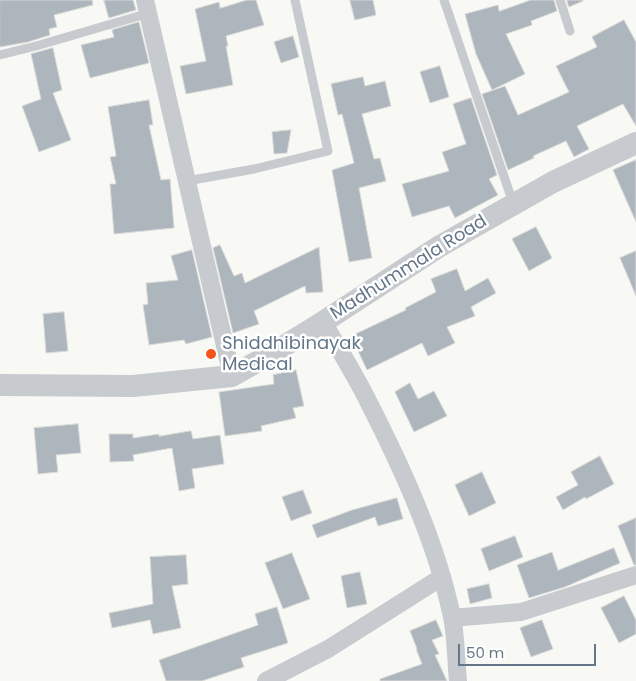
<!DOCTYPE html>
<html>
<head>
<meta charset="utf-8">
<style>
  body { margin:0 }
  #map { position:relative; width:636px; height:681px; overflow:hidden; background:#f8f8f5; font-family:Poppins,sans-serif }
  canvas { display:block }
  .scale { position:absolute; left:458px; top:644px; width:138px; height:22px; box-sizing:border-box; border:2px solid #647789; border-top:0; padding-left:6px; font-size:15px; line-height:18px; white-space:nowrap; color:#647789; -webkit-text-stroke:4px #fff; paint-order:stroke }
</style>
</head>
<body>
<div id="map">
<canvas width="636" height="681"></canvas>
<div class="scale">50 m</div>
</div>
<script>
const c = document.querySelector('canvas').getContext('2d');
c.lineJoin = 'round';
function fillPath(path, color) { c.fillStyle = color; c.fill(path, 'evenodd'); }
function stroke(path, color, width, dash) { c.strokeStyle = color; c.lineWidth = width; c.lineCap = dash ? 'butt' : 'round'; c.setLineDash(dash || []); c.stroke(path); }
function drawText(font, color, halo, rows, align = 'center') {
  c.font = font + ' Poppins,sans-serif'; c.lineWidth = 5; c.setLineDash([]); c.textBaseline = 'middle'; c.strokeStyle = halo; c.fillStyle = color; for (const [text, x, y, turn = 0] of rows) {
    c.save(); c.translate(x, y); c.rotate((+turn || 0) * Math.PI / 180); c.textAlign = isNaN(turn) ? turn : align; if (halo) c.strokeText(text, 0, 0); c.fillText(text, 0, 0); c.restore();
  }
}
const building = new Path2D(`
  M0,0H92L93,5L54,15L57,27L49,29L50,35L28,42L0,47Z
  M104,0H133L136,10L109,18Z
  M247,0H256L264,25L226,36L228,46H226L233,85L186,94L180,66L206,61L195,9L219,2L220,8Z
  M350,0H373L376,15L355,20Z
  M531,0H554L557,11L531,21L532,25L506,34L525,74L492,90L476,54L465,14L498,5L499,11Z
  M567,0H583V1L569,7Z
  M624,20L636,42V126L623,104L577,126L589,149L574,157L566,141L533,156L534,158L508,170L482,94L505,86L518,115L569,92L556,66L597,47L592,37Z
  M139,22L149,63L90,78L81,45L114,37L112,30Z
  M293,36L299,57L281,63L274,42Z
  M53,48L62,90L53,93L71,140L39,152L22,106L41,99L31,54Z
  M440,66L449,97L430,103L420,72Z
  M363,77L365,86L385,81L391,106L362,114L374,159L380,158L386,181L359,188L372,258L349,262L332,170L354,163L342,114L338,115L331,84Z
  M471,98L497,175L489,179L498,195L455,218L449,206L412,217L402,184L449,171L442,152L466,144L453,104Z
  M149,100L153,125H149L161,180L170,179L174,228L114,234L110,184H116L110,157L116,156L108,107Z
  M291,130L287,153L274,154L272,132Z
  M636,160V222L613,170Z
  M536,227L552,258L529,271L512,239Z
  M220,245L234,276L242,273L245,283L319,247L323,292L306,293L305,286L254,311L259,324L233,333L213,248Z
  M192,250L212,337L186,344L184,340L149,345L143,305L148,304L146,283L178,280L171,256Z
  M636,251V296L620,258Z
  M457,269L465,291L488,278L496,293L471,307L475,316L447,327L455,343L428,356L422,343L367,370L351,336L406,310L405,308L436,292L431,279Z
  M64,312L68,351L46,353L43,314Z
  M296,370L304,406L293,408L296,418L261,426L262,431L225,436L219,392L274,384L273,375Z
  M410,383L418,399L434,391L447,416L414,432L395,392Z
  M78,424L81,453L56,455L58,472L38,474L34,428Z
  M191,431L193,439L220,435L224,464L192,469L195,488L179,491L172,448L133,455L134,461L110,462L109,434H133V438L159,434V436Z
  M600,456L614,484L586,499L585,497L563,510L556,497L578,485L571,472Z
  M482,472L496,503L469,516L455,485Z
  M303,490L312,513L291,521L282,497Z
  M397,498L403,519L378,526L375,517L317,538L312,525L352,510Z
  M636,518V565H634L618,526Z
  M515,536L523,557L489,571L481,549Z
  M614,548L620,563L565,587L529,598L517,565L552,552L558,570Z
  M292,553L310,599L283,609L265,563Z
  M186,555L188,584L172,586L181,628L153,634L150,620L112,628L109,613L153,604L150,557Z
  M360,572L367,604L347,608L341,576Z
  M489,584L492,598L470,604L467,589Z
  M624,596L636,620V634L619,643L601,608Z
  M277,607L288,643L241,658L244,667L202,681H166L159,660L258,625L255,614Z
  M436,620L443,636L432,640L439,654L435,655L447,681H380V679L422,664L416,649H417L410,631Z
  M542,620L553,649L531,657L520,628Z`);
const service = new Path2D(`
  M444,0L513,203
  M560,0L570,31
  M0,55L36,46L149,13
  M187,181L254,169L328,151L295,0`);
const minor = new Path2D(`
  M145,0L232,376
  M323,322C339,349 356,376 370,405C403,470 437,544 452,617C456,637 456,660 458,681
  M452,618L521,612L636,575
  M266,681L328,649L442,577`);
const tertiary = new Path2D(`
  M0,385L133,386L232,376L271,354L323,322L440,246L553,182L636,143`);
const markers = [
  [211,354,6,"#f45319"]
];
const streetNames = [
  ["Madhummala Road",409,268,-32]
];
const poiNames = [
  ["Shiddhibinayak",222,344],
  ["Medical",222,365]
];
fillPath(building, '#aeb6bd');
stroke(building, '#dadad7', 1);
stroke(service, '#c7cbcf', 9);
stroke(minor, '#c7cbcf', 18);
stroke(tertiary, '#c7cbcf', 22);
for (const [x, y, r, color] of markers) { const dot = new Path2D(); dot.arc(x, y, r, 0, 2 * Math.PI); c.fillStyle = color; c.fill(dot); stroke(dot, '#fff', 2); }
drawText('18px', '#647789', '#fff', streetNames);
drawText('18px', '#647789', '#fff', poiNames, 'left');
</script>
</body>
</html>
